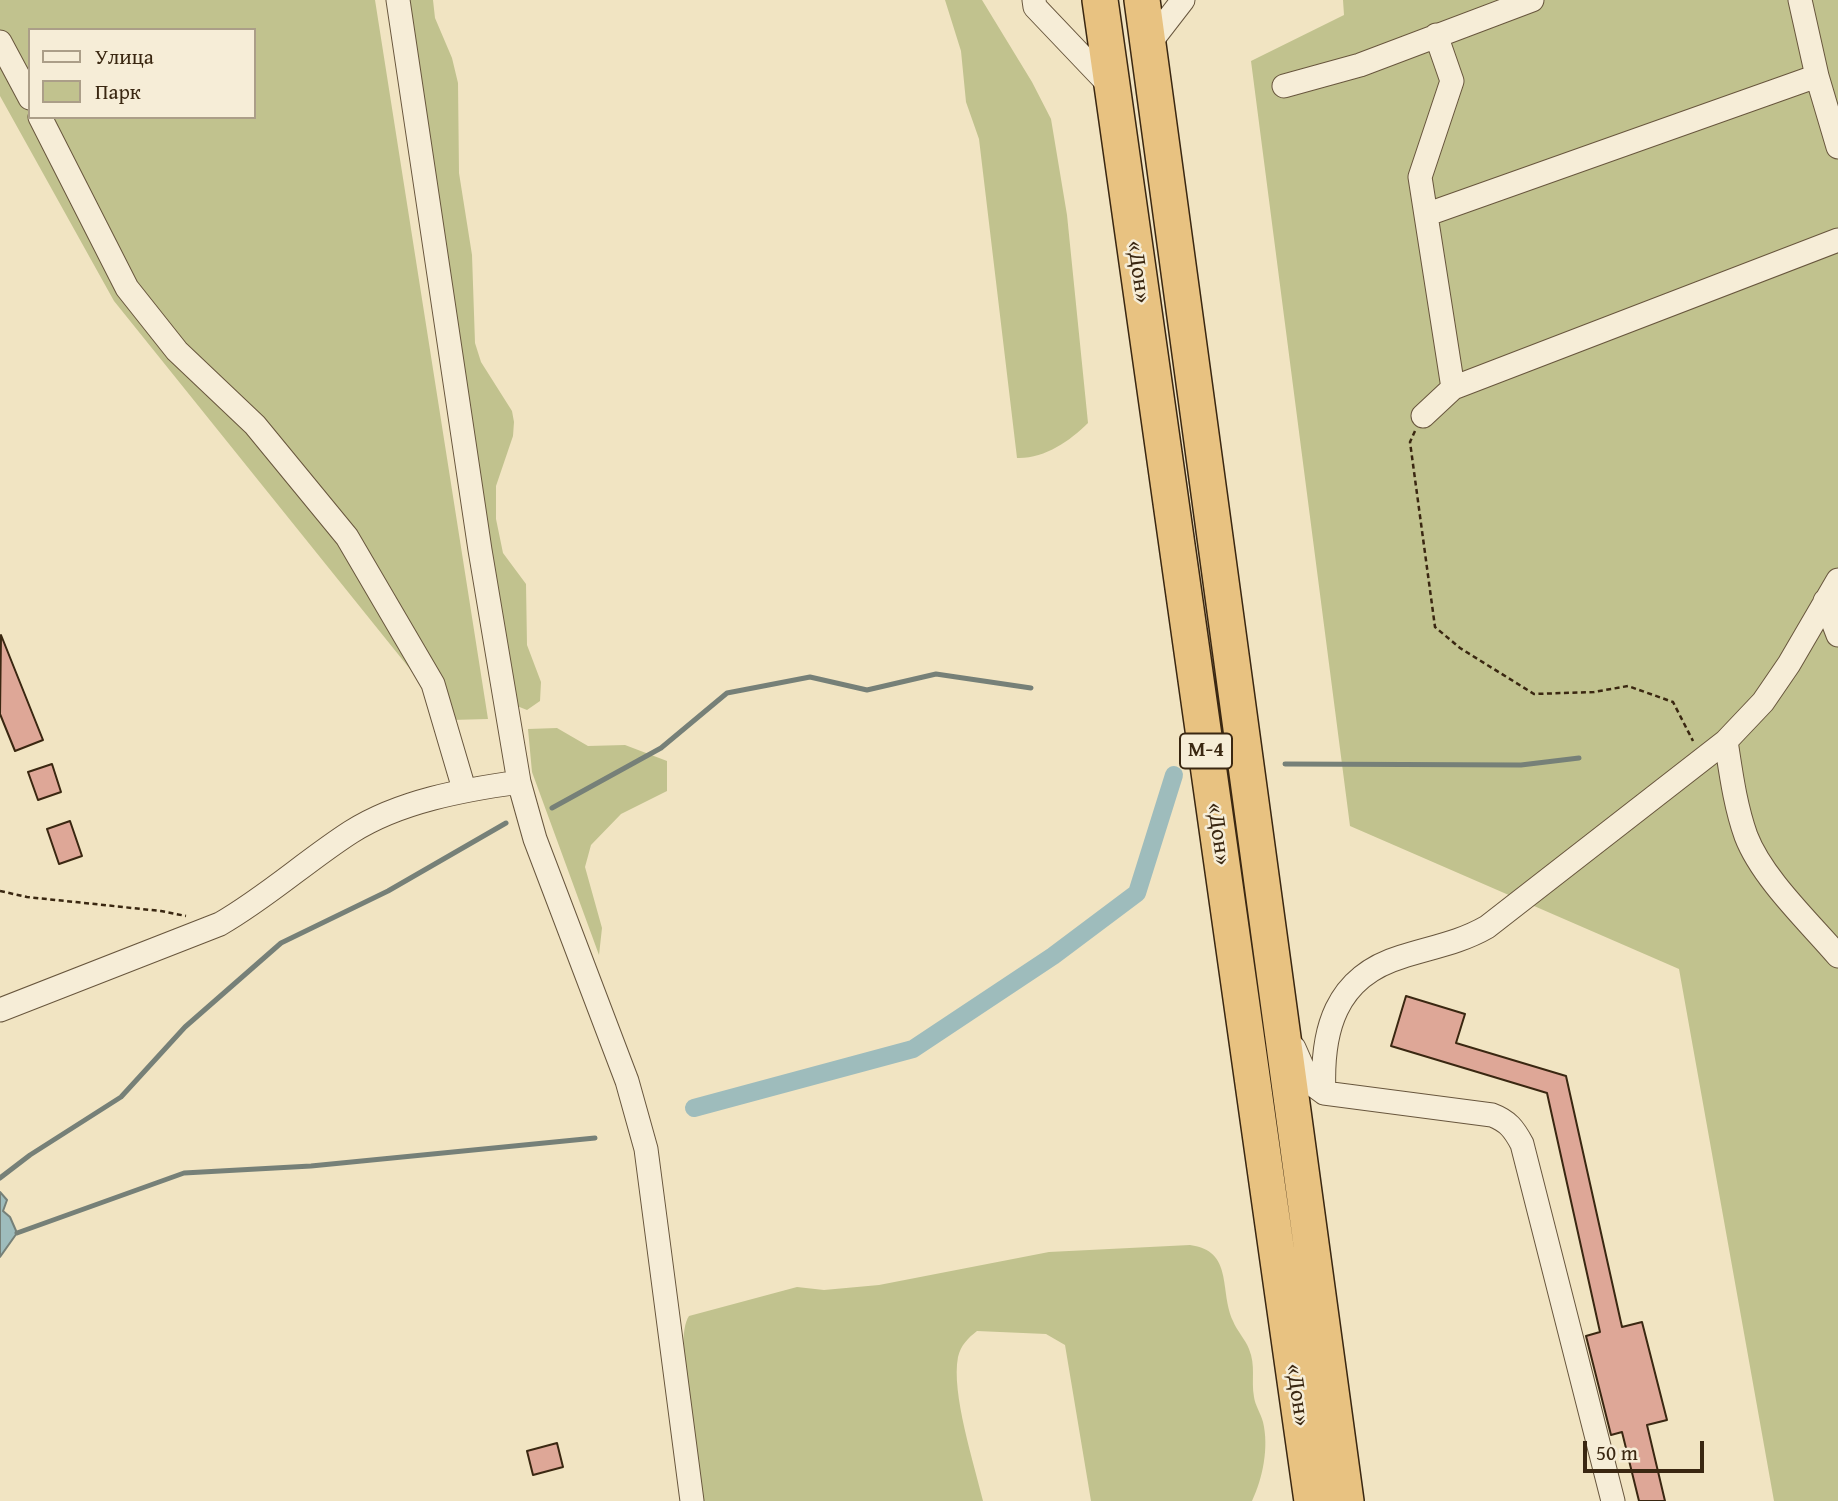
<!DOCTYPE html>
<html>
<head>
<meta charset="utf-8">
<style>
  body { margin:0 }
  #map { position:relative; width:1838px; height:1501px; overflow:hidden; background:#f1e4c2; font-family:"Gentium Book Plus",serif }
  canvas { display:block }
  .legend { position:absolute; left:28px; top:28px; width:228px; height:91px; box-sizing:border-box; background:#f6edd7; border:2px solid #ab9e88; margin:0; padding:9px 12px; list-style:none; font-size:21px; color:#3a2711 }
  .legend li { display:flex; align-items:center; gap:14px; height:35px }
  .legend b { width:35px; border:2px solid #ab9e88 }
  .scale { position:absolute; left:1583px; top:1441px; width:121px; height:32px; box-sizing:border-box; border:4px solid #3a2711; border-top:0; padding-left:9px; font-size:21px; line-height:24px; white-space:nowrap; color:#3a2711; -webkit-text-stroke:5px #f6edd7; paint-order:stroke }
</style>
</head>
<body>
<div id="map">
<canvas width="1838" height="1501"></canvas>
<ul class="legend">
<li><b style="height:9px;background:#f6edd7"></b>Улица</li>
<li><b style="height:19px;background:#c1c28e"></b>Парк</li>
</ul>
<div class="scale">50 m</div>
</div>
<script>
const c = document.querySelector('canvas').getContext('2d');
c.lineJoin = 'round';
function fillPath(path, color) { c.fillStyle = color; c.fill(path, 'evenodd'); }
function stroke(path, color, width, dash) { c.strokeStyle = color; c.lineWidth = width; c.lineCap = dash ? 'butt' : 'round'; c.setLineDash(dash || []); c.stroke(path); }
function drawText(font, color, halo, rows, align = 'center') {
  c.font = font + ' "Gentium Book Plus",serif'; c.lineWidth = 5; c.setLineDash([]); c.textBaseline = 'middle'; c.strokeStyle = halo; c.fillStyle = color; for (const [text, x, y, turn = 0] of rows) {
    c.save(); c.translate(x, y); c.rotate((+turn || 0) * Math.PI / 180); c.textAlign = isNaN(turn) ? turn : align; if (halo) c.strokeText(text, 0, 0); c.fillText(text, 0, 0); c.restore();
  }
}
const green = new Path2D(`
  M0,0H375L488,719L451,720L114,301L0,96ZM30,30H254V117H30Z
  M405,0H433L435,18L452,58L458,83L459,173L472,255L475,343L481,362L512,411L514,422L513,436L496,486V519L503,553L526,584L527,645L541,682L540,701L527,710L512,704Z
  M945,0H982L1032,82L1051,119L1067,215L1088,423C1070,441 1044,459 1017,458L979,139L966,102L961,51Z
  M1343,0H1838V1501H1774L1679,969L1350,826L1251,61L1344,15Z
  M557,728L588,746L625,745L667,761V791L621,814L591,845L585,867L602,928L599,955L532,772L528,729Z
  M1190,1245C1234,1251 1219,1290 1233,1321C1237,1331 1245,1339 1249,1349C1256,1366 1251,1380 1254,1397C1255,1405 1261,1414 1263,1422C1269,1447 1263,1478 1252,1501H1091L1065,1345L1046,1334L977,1331C968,1338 961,1345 958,1357C951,1393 974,1463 983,1501H702C697,1466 672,1340 689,1316L797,1287L824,1290L879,1285L1049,1252Z`);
const water = new Path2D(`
  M0,1192L7,1200L3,1211L10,1217L17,1233L0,1257Z`);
const stream = new Path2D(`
  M1285,764L1521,765L1579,758
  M552,808L661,748L727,693L810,677L867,690L936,674L1031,688
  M0,1178L30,1155L121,1097L185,1027L281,943L388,891L506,823
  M17,1233L184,1173L311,1166L595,1138`);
const canal = new Path2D(`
  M694,1108L913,1049L1053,956L1137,893L1174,775`);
const building = new Path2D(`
  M1,635L43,740L15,751L0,714Z
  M52,764L61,792L38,800L28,772Z
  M70,821L82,856L59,864L47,829Z
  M1406,996L1465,1014L1456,1043L1566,1076L1622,1327L1642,1322L1667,1420L1647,1425L1665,1501H1639L1622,1432L1611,1435L1586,1336L1600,1332L1547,1093L1391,1046Z
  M557,1443L563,1467L533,1475L527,1451Z`);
const path = new Path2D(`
  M1415,431L1410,442L1435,627L1460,648L1534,694L1594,692L1628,686L1673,702L1693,741
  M0,891L27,897L161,911L186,916`);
const minor = new Path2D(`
  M398,0L480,550L519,782L535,839L627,1081L646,1149L692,1501
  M1034,0L1035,7L1113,89
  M1800,0L1817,76L1838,147
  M1436,35L1452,81L1420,177L1453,388
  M0,42L30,98
  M1149,44L1183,0
  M1284,86L1360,65L1532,0
  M40,117L127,288L177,351L255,425L347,537L433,684L464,789
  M1428,214L1817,76
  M1423,416L1453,388L1838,240
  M1825,601L1838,635
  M1726,741C1731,773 1735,805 1746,836C1762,878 1809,922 1838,956
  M0,1010L220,924C267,897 306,861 351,832C400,801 463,790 519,782
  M1294,1048L1309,1082L1324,1093L1492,1115C1508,1121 1514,1129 1522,1144L1613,1501
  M1324,1093C1321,1031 1335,977 1401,957C1432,947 1459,943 1487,927L1726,741L1763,702L1789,664L1838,580`);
const highway = new Path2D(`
  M1100,0L1312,1501
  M1142,0L1346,1501`);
const shields = [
  [1206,751,52]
];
const shieldNames = [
  ["М-4",1206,751]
];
const streetNames = [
  ["«Дон»",1138,272,82],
  ["«Дон»",1218,834,82],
  ["«Дон»",1297,1395,82]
];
fillPath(green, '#c1c28e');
fillPath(water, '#9ebcbc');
stroke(water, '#768078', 2);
stroke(stream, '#768078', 5);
stroke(canal, '#9ebcbc', 18);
fillPath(building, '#dea797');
stroke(building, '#3a2711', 2);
stroke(minor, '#68563d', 25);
stroke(highway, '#3a2711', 38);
stroke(path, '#3a2711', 2.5, [5, 3.5]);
stroke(minor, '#f6edd7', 23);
stroke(highway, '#e8c281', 35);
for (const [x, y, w] of shields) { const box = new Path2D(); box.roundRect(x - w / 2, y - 17.5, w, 35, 5); c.fillStyle = '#f6edd7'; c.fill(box); stroke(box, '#3a2711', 2); }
drawText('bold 21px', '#3a2711', null, shieldNames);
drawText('23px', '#3a2711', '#f6edd7', streetNames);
</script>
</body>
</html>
